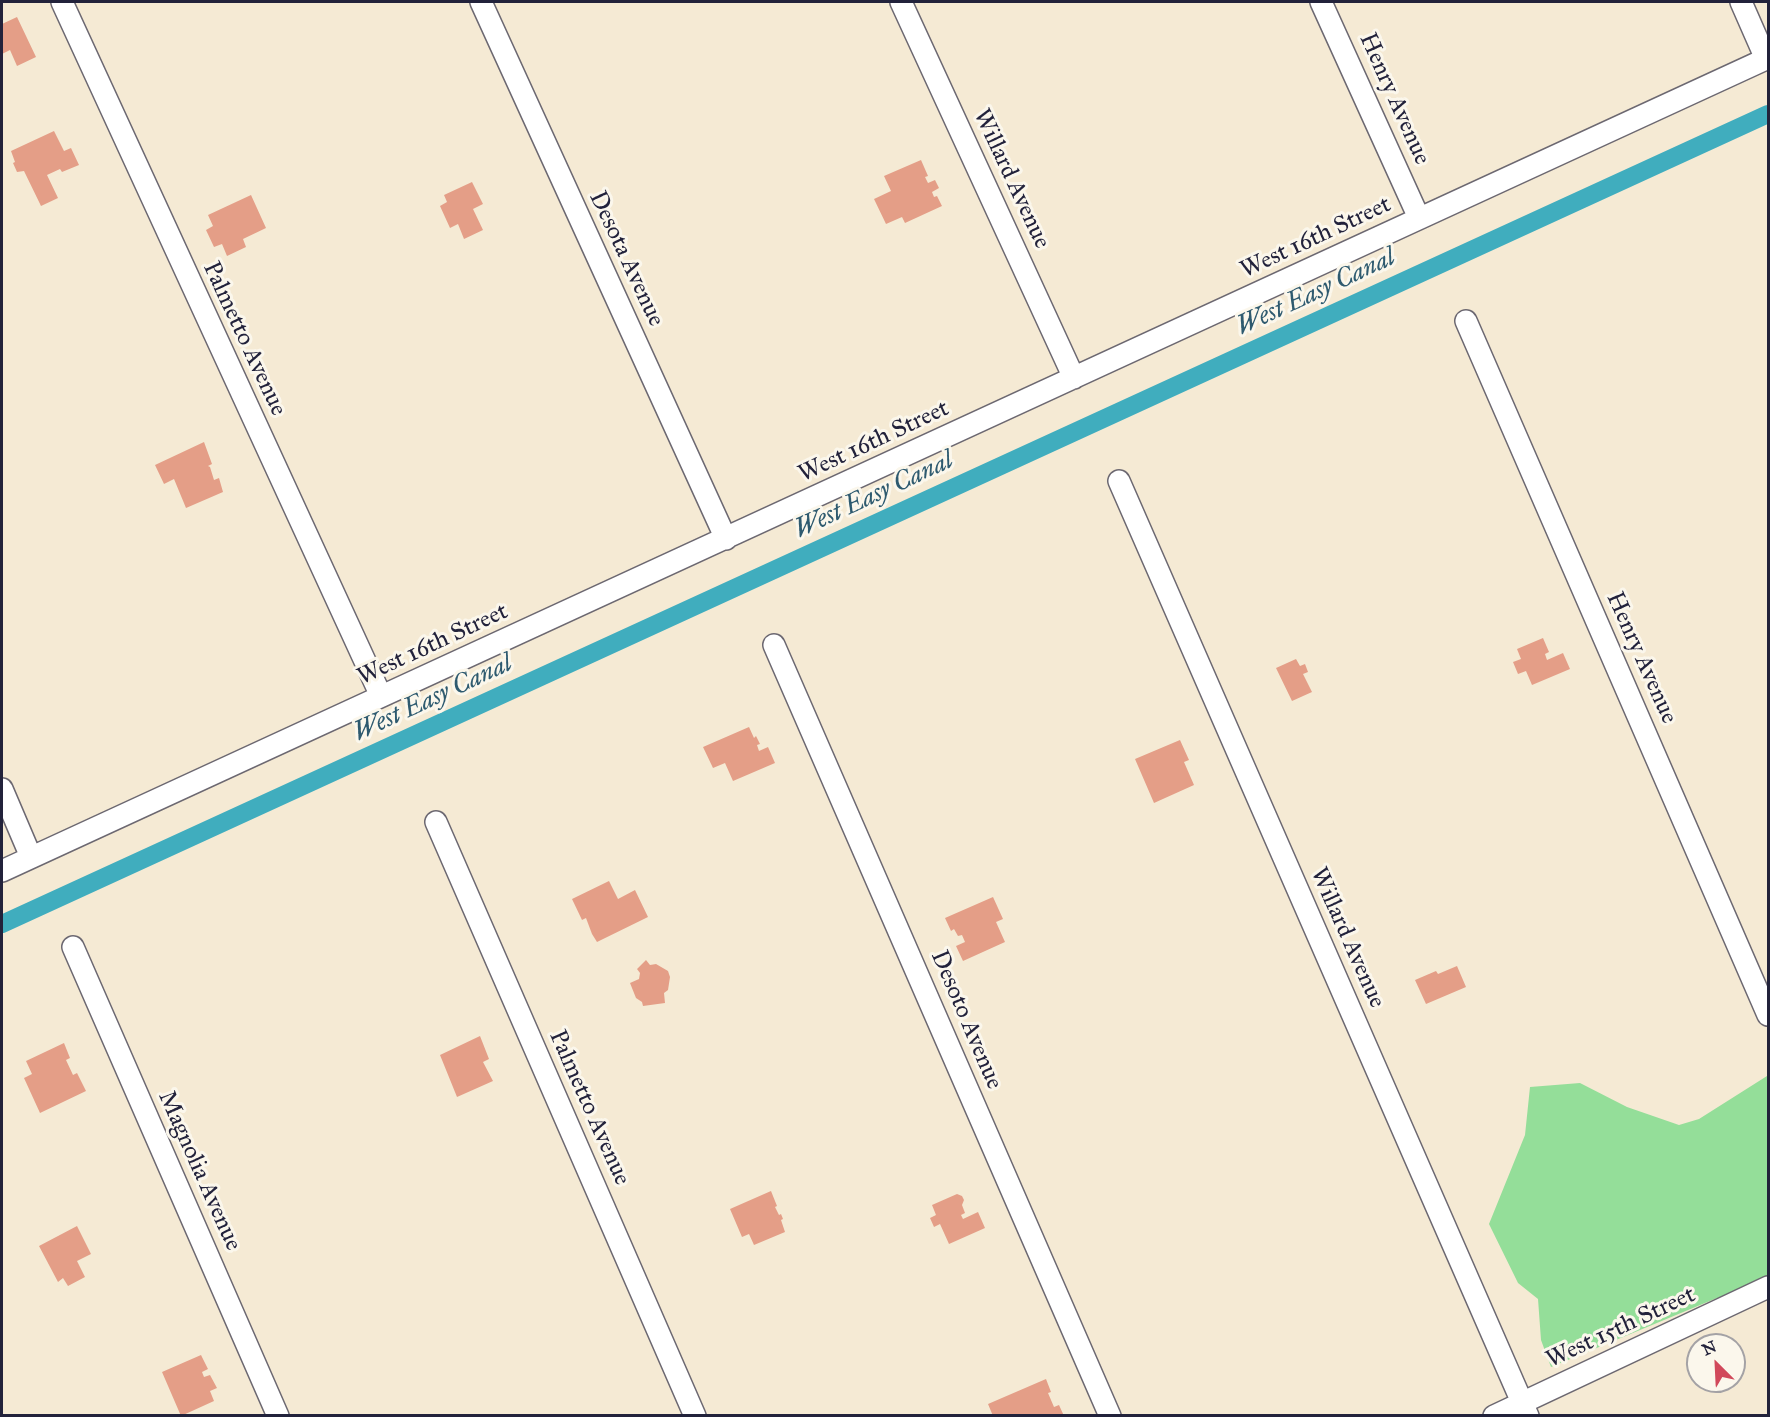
<!DOCTYPE html>
<html>
<head>
<meta charset="utf-8">
<style>
  body { margin:0 }
  #map { position:relative; width:1770px; height:1417px; overflow:hidden; background:#f5ead4; font-family:"IM FELL Great Primer",serif }
  canvas { display:block }
  .frame { position:absolute; inset:0; border:3px solid #22223b; pointer-events:none }
  .north { position:absolute; left:1686px; top:1333px; width:60px; height:60px; box-sizing:border-box; background:#fbf7ec; border:2px solid #a4a2a5; border-radius:50%; rotate:336deg; font-size:16px; font-weight:700; line-height:24px; text-align:center; color:#22223b }
  .north::after { content:''; display:block; margin:auto; width:21px; height:27px; background:#d1495b; clip-path:polygon(50% 0,100% 100%,50% 72%,0 100%) }
</style>
</head>
<body>
<div id="map">
<canvas width="1770" height="1417"></canvas>
<div class="frame"></div>
<div class="north">N</div>
</div>
<script>
const c = document.querySelector('canvas').getContext('2d');
c.lineJoin = 'round';
function fillPath(path, color) { c.fillStyle = color; c.fill(path, 'evenodd'); }
function stroke(path, color, width, dash) { c.strokeStyle = color; c.lineWidth = width; c.lineCap = dash ? 'butt' : 'round'; c.setLineDash(dash || []); c.stroke(path); }
function drawText(font, color, halo, rows, align = 'center') {
  c.font = font + ' "IM FELL Great Primer",serif'; c.lineWidth = 6; c.setLineDash([]); c.textBaseline = 'middle'; c.strokeStyle = halo; c.fillStyle = color; for (const [text, x, y, turn = 0] of rows) {
    c.save(); c.translate(x, y); c.rotate((+turn || 0) * Math.PI / 180); c.textAlign = isNaN(turn) ? turn : align; if (halo) c.strokeText(text, 0, 0); c.fillText(text, 0, 0); c.restore();
  }
}
const green = new Path2D(`
  M1768,1073V1286L1729,1298H1717L1551,1367L1541,1340L1538,1299L1518,1283L1489,1224L1525,1135L1530,1087L1580,1083L1627,1107L1679,1125L1699,1119L1767,1076Z`);
const canal = new Path2D(`
  M2,924L1768,114`);
const building = new Path2D(`
  M17,17L36,57L17,66L10,50L2,54V37L3,36L2,24Z
  M54,131L64,151L71,148L79,165L62,172L60,169L47,175L58,198L41,206L24,171L17,172L13,163L15,162L11,151Z
  M921,160L928,176L925,177L928,183L935,180L939,188L932,192L934,197L937,196L942,206L905,223L902,217L886,224L874,199L891,191L884,176Z
  M472,182L483,204L473,209L483,230L464,239L458,224L450,228L440,206L447,202L444,195Z
  M251,195L266,228L243,239L246,247L227,256L222,244L214,247L206,230L213,226L208,215Z
  M204,442L212,464L208,466L210,467L214,480L219,478L223,492L186,508L174,479L164,484L155,465Z
  M1543,638L1549,652L1545,654L1547,660L1563,653L1570,669L1532,685L1526,671L1518,674L1513,662L1521,659L1517,649Z
  M1296,659L1300,666L1305,664L1308,672L1303,674L1312,692L1292,701L1276,668Z
  M749,727L754,738L756,736L760,744L757,745L759,751L768,747L775,763L733,781L725,763L713,768L703,747Z
  M1180,740L1189,760L1184,762L1194,785L1154,803L1135,759Z
  M609,881L618,899L635,890L648,917L597,942L592,934L586,918L582,920L572,899Z
  M993,897L1003,919L996,922L1005,942L963,961L956,946L965,942L962,935L958,936L954,929L951,931L945,918Z
  M646,960L650,965L656,964L668,971L670,977L668,990L664,993L665,1003L643,1006L642,1002L636,998L630,983L639,979L640,973L637,969Z
  M1457,966L1466,987L1426,1004L1415,980L1436,971L1438,974Z
  M480,1036L489,1059L483,1062L493,1081L457,1097L440,1055Z
  M64,1043L70,1058L66,1060L73,1075L77,1073L86,1091L40,1113L24,1078L32,1074L26,1061Z
  M771,1191L777,1206L775,1207L779,1215L781,1214L783,1219L781,1220L785,1232L754,1245L749,1234L742,1237L730,1209Z
  M957,1194L962,1196L964,1200L962,1205L965,1213L961,1215L963,1219L978,1212L985,1228L949,1244L940,1224L934,1227L930,1218L936,1215L932,1205Z
  M77,1226L91,1254L77,1261L85,1277L68,1286L63,1278L58,1282L39,1246Z
  M201,1355L208,1369L202,1372L204,1377L210,1375L217,1388L210,1391L214,1401L181,1416L162,1372Z
  M1046,1379L1051,1392L1048,1393L1054,1407L1059,1405L1064,1416H993L988,1404Z`);
const minor = new Path2D(`
  M62,2L381,696
  M481,2L726,539
  M901,2L1074,378
  M1321,2L1419,218
  M1741,2L1766,59
  M1466,321L1768,1015
  M1119,481L1528,1416
  M774,645L1110,1416
  M2,789L31,857
  M436,822L695,1416
  M2,871L1768,58
  M73,947L278,1416
  M1494,1416L1768,1287`);
const streetNames = [
  ["Henry Avenue",1394,99,66],
  ["Willard Avenue",1011,179,65],
  ["West 16th Street",1316,238,-25],
  ["Desota Avenue",626,259,65],
  ["Palmetto Avenue",244,339,65],
  ["West 16th Street",874,442,-25],
  ["West 16th Street",433,645,-25],
  ["Henry Avenue",1641,658,66],
  ["Willard Avenue",1347,938,66],
  ["Desoto Avenue",966,1020,67],
  ["Palmetto Avenue",589,1108,66],
  ["Magnolia Avenue",199,1171,66],
  ["West 15th Street",1621,1328,-25]
];
const waterNames = [
  ["West Easy Canal",1316,293,-25],
  ["West Easy Canal",874,496,-25],
  ["West Easy Canal",433,699,-25]
];
fillPath(green, '#94de99');
stroke(canal, '#40adbe', 18);
fillPath(building, '#e49e87');
stroke(minor, '#6c6871', 24);
stroke(minor, '#fff', 21);
drawText('24px', '#22223b', '#fbf7ec', streetNames);
drawText('italic 26px', '#2e5a6f', '#fbf7ec', waterNames);
</script>
</body>
</html>
